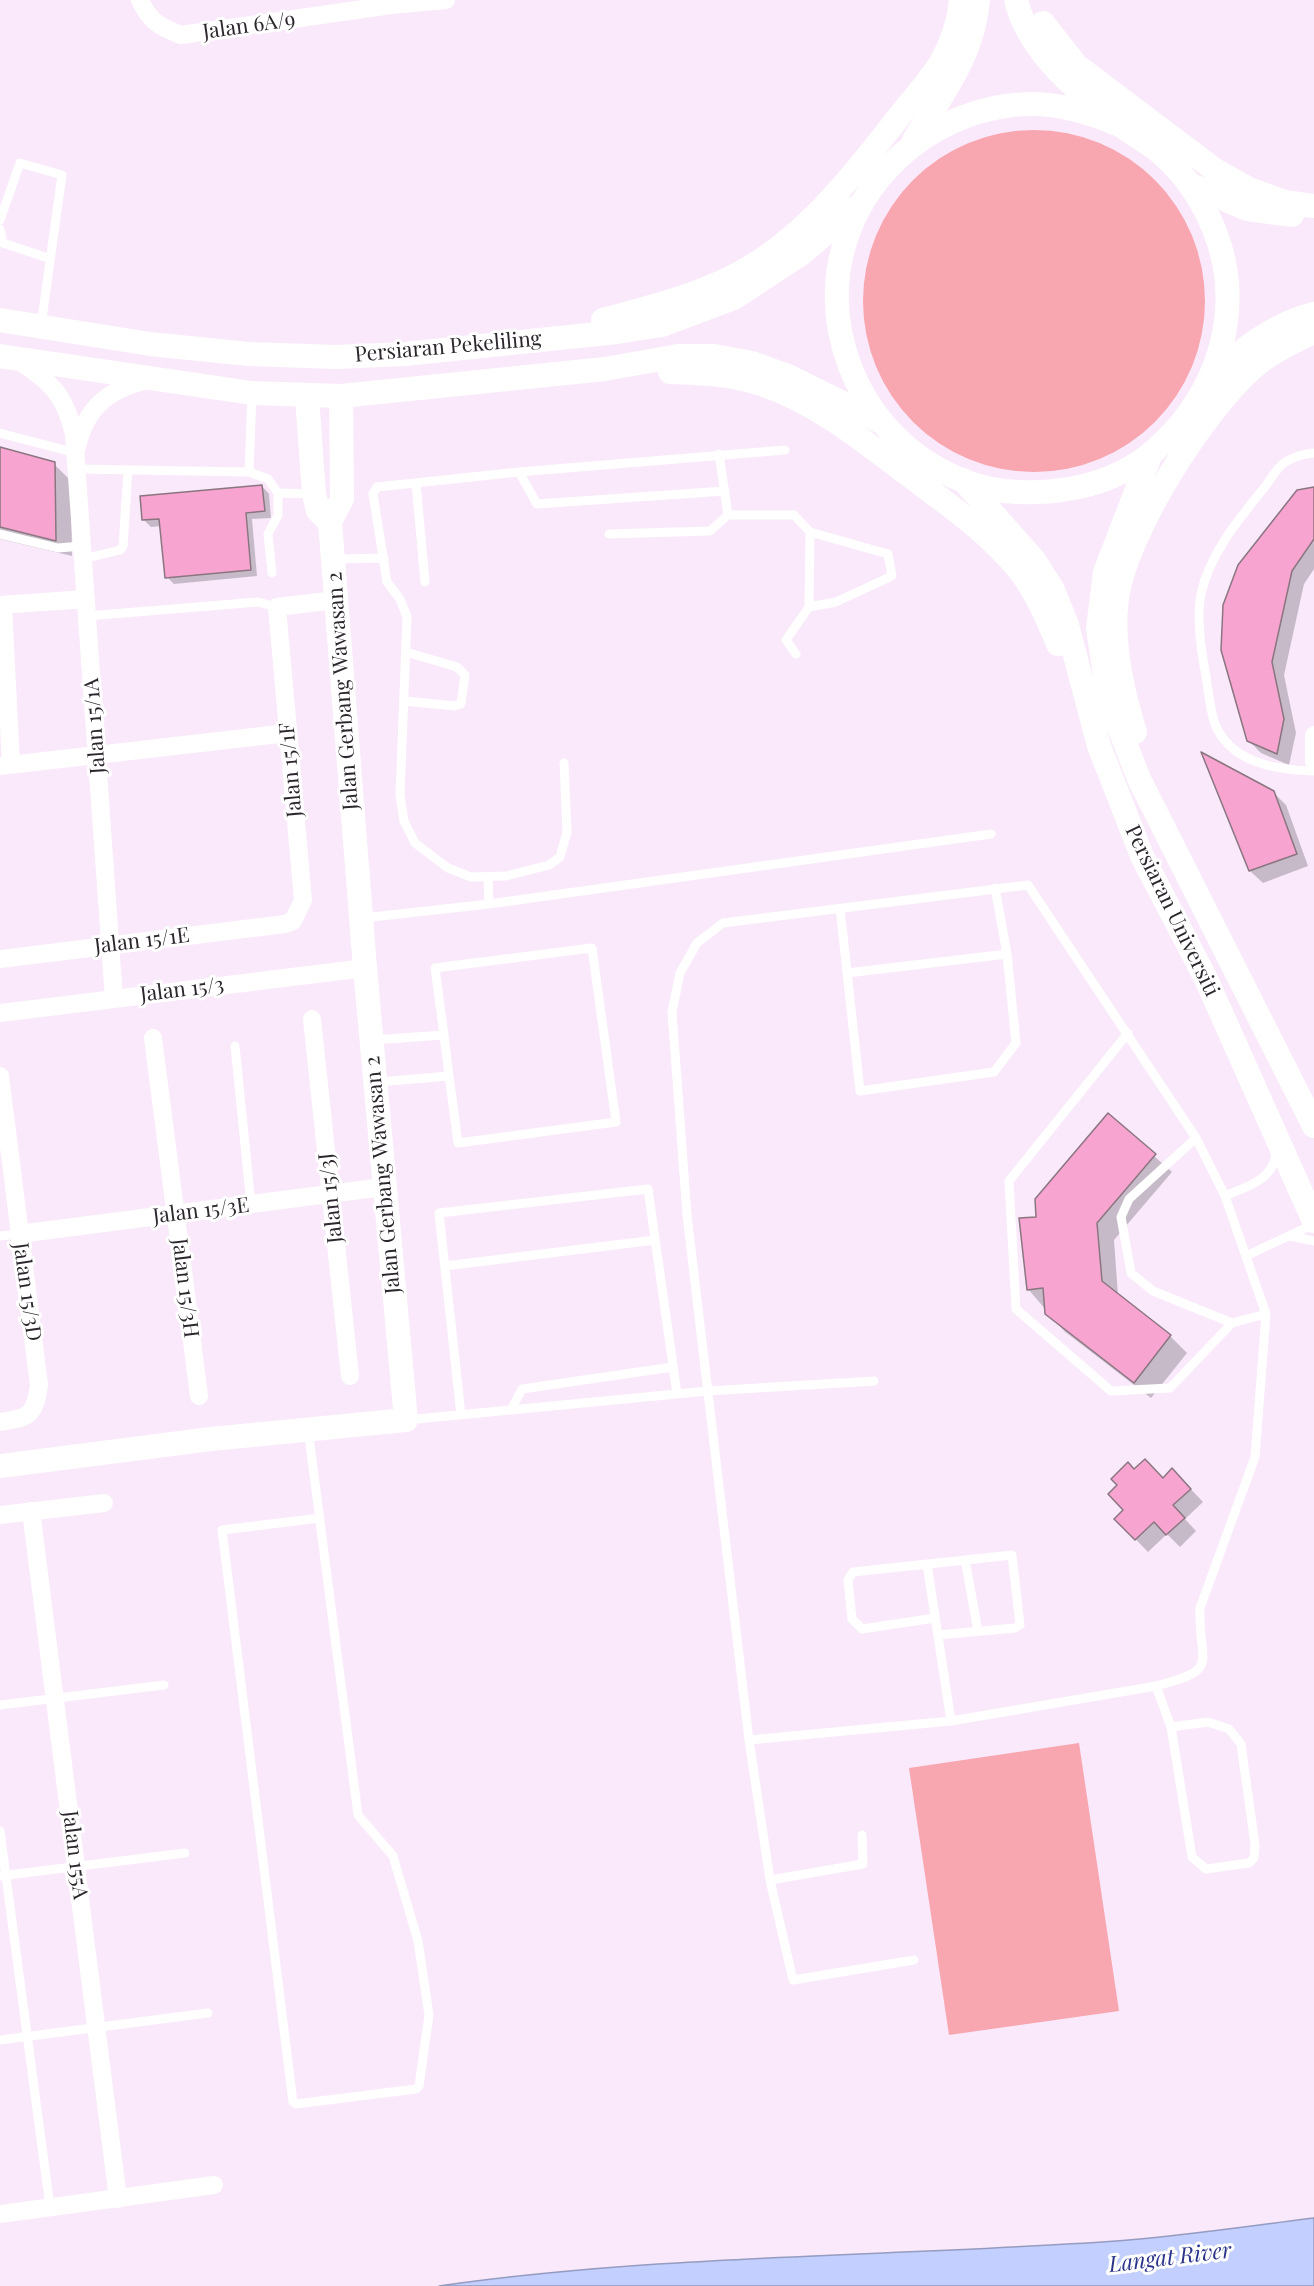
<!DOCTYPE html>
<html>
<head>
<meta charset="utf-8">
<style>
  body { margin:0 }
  canvas { display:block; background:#f9e9fa }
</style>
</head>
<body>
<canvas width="1314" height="2286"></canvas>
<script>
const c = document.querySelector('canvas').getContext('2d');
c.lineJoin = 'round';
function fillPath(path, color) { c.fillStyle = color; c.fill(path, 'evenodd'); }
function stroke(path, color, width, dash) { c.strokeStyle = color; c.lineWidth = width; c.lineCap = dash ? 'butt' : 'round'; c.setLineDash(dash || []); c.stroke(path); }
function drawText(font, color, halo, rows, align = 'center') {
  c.font = font + ' "Playfair Display",serif'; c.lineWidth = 6; c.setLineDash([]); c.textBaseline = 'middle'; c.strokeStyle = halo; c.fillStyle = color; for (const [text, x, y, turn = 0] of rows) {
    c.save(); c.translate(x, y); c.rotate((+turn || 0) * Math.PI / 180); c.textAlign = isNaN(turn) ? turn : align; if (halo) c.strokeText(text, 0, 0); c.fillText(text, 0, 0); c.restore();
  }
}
const green = new Path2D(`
  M863 301a171 171 0 1 1 342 0a171 171 0 1 1-342 0Z
  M1079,1743L1119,2011L949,2035L909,1768Z`);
const water = new Path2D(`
  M1314,2218V2286H439C664,2254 890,2257 1116,2241C1182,2236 1248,2226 1314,2218Z`);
const shadow = new Path2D(`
  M0,449L54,464L71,481L72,556L0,539Z
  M262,486L269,494L271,518L252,519L257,576L174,584L167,577L162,526L151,527L144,520Z
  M1314,488V569L1304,584L1284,675L1296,733L1289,765L1261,753L1248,740L1222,650Z
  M1273,792L1286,805L1308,866L1263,883L1250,871Z
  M1108,1115L1172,1172L1114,1240L1118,1295L1170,1336L1187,1353L1151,1398L1064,1331L1028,1289L1038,1218Z
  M1135,1471L1185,1483L1203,1502L1185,1519L1196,1531L1180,1547L1167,1534L1148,1552L1116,1519L1126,1511Z`);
const building = new Path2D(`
  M0,447L55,462L56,541L0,527Z
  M262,485L265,511L246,513L251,570L165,578L159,519L142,520L140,496Z
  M1314,487V539L1292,571L1272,662L1284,719L1277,754L1247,741L1221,650L1223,605L1238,565L1297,490Z
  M1201,752L1274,791L1297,854L1249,871Z
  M1108,1113L1156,1154L1097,1223L1102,1281L1171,1335L1134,1383L1045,1314L1043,1288L1027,1290L1019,1218L1036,1217L1035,1199Z
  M1145,1459L1163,1478L1172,1468L1191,1489L1173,1505L1185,1518L1166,1535L1154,1522L1135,1540L1114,1519L1123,1510L1108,1494L1117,1485L1111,1479L1128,1462L1134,1469Z`);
const lane = new Path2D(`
  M0,220L20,163L62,175L41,326
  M0,229L3,243L48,258
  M0,433L76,453
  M1314,453C1303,454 1293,457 1284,463C1276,469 1270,480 1264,488C1239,519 1210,553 1201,594C1196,619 1201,651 1206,676C1208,691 1210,707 1214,721C1228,763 1277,770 1314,771
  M719,454L728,515H794L810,532L809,607
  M77,469L249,472L252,395
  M249,472L268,479L278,493V515L268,534L272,573
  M519,472L537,504L725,491
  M416,483L425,582
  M278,493L312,494
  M0,534L58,548L82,546
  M609,534L710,531L728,515
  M83,559L120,550L123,546L128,470
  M335,559L384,558
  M87,616L258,602L277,607
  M796,654L786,640L809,607L836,602L892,576L888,554L810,532
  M404,701L455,706L461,704L465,675L457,667L406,652
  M564,763L567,832L560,857L549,865L506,876L471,877L448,868L415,843L404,821L400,795L407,617L400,599L387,582L373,494L377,487L519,472L785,450
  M488,877L489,904
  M995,888L1007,954
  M840,908L860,1091L994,1072L1016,1043L1007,954L847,973
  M363,918L489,904L991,834
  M1128,1033L1009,1181L1016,1309L1111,1391L1170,1388L1232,1323
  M444,1035L449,1076
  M372,1040L444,1035L435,968L592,948L616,1122L458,1143L449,1076L378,1082
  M235,1046L251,1204
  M1196,1138L1129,1199L1121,1217L1131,1273L1153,1291L1232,1323L1266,1314
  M1225,1196C1248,1186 1274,1180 1276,1152
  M0,1236L19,1234
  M1290,1236L1314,1241
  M1248,1255L1314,1224
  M445,1266L655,1240
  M511,1410L522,1389L673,1367
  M461,1415L439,1213L648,1189L677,1394
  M406,1420L708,1391L874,1381
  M308,1429L358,1815L393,1856L418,1941L429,2015L419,2086L416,2089L296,2104L293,2102L222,1530L320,1518
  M965,1560L978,1631
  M927,1564L951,1721
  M935,1618L862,1629L852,1619L848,1580L853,1572L1012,1555L1020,1625L1015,1628L938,1635
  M1156,1686L1171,1727L1192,1857L1206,1869L1249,1863L1254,1858L1255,1845L1241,1744L1229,1729L1208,1722L1171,1727
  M0,1705L164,1685
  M749,1740L951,1721L1156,1686C1223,1669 1198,1664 1200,1608L1255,1457L1266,1314L1225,1196L1196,1138L1028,885L723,923L697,943L680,973L672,1012L687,1215L749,1740L770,1880L793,1980L914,1960
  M0,1831L50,2207
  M0,1876L185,1853
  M770,1880L863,1864L862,1835
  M0,2040L208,2013`);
const street = new Path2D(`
  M140,0C149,21 160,27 181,35L391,5L446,0
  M19,361C51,382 65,395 74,434L114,999
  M77,447C86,407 109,389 148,380
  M0,605L86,599
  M3,605L11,765
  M1314,735V762
  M0,766L288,733
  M0,959L285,924L293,921L303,900L277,607L336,600
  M0,1013L365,968
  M312,1019L350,1376
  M153,1038L199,1396
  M0,1076L39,1385C35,1416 28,1418 0,1422
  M19,1234L383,1187
  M31,1511L118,2199
  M0,1515L104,1503
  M0,2214L214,2185`);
const secondary = new Path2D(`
  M1016,0C1028,52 1081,95 1122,126C1133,135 1146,141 1157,150C1191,177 1215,220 1224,262C1238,333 1209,403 1155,450C1114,486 1057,496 1004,491C970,487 936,471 909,449C873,419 849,378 840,331C818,214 911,108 1028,104C1061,103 1092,113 1122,126
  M1043,23L1076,65L1215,170L1249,189L1285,202L1314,206
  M914,140C942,95 974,54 978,0
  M1189,184L1247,209L1292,215
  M0,320L150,344L249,354L336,357L405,354L617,332L662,325L734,298L801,254L855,208
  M603,320C654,306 706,294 752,266C812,229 856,172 898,118C912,100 928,83 940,64C951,45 959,22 961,0
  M0,356L252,393L341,396L605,369L678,356H714L752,363L788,376L879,421
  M670,372C703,373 733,374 764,385C821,405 866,443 914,479C952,507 990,534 1020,571C1036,592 1048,619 1058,644
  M1212,376C1242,350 1275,323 1314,314
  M307,397L314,494L318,511L330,522
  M1151,453L1105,572L1098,629L1109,701L1139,779L1314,1126
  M963,480L1034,560L1053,590L1067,625L1099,746L1142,856L1206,979L1314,1221
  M1135,732C1122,690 1111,641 1117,598C1127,531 1204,410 1255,366C1273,351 1293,342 1314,332
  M0,1466L211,1439L406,1420L365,968L330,522L342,499L341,396`);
const streetNames = [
  ["Jalan 6A/9",249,26,-8],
  ["Persiaran Pekeliling",448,347,-5],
  ["Jalan Gerbang Wawasan 2",343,691,-94],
  ["Jalan 15/1A",95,726,-94],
  ["Jalan 15/1F",291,770,-95],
  ["Persiaran Universiti",1172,911,64],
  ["Jalan 15/1E",142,941,-7],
  ["Jalan 15/3",182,990,-7],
  ["Jalan Gerbang Wawasan 2",383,1175,-95],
  ["Jalan 15/3J",331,1198,-96],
  ["Jalan 15/3E",201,1211,-7],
  ["Jalan 15/3H",185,1288,83],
  ["Jalan 15/3D",27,1292,82],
  ["Jalan 155A",75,1855,83]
];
const waterNames = [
  ["Langat River",1170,2258,-7]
];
fillPath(green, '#f8a6b0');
fillPath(water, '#c2cfff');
stroke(water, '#959cc0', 1.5);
fillPath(shadow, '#0003');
fillPath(building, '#f8a4d0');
stroke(building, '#8a7680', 1.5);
stroke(lane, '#fff', 9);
stroke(street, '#fff', 18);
stroke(secondary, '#fff', 24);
drawText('21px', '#2c262d', '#fff', streetNames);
drawText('italic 22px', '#2b3389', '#fff', waterNames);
</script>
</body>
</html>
